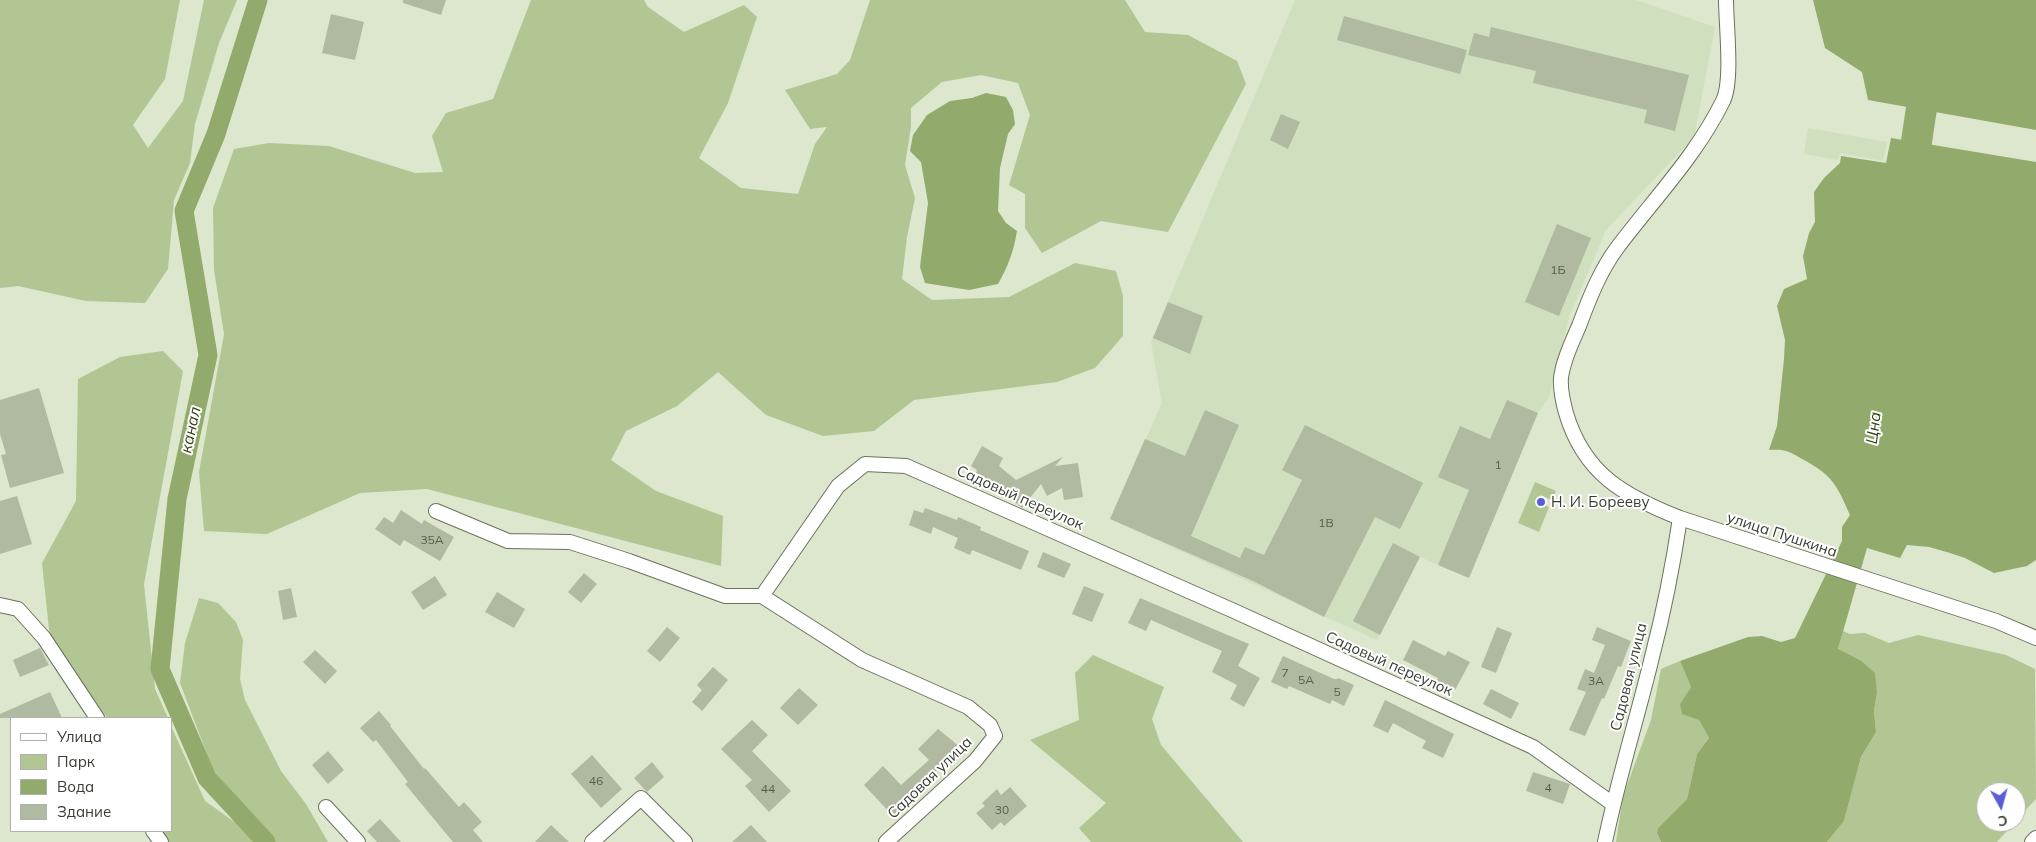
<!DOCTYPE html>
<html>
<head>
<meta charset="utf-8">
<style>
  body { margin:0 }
  #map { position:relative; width:2036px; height:842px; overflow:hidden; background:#dce7cd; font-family:Mulish,sans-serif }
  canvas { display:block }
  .legend { position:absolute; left:10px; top:717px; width:162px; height:115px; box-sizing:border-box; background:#fff; border:1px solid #afb1ad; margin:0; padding:6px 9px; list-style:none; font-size:15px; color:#383c32 }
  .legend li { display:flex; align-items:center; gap:10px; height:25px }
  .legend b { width:25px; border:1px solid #afb1ad }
  .north { position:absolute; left:1976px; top:782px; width:50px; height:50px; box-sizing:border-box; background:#fff; border:1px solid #afb1ad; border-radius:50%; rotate:173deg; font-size:14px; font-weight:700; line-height:20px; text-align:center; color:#383c32 }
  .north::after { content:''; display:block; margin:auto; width:18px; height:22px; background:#585ed5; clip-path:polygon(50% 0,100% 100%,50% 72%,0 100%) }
</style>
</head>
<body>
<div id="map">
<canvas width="2036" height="842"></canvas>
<ul class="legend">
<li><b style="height:6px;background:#fff"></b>Улица</li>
<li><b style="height:14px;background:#b1c693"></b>Парк</li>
<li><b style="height:14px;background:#92ab6c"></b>Вода</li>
<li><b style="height:14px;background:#afbaa1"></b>Здание</li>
</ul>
<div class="north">С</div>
</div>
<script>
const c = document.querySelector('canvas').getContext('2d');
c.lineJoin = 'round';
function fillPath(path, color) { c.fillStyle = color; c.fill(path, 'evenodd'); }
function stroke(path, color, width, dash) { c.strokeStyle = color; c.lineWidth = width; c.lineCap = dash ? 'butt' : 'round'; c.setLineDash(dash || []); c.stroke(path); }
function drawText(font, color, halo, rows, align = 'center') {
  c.font = font + ' Mulish,sans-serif'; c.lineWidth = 4; c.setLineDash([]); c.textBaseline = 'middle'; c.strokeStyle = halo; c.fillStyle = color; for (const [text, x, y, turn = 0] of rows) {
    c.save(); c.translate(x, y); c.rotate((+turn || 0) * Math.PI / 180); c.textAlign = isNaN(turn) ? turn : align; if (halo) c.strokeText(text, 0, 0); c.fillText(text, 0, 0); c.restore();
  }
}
const built = new Path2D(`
  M1295,0H1636L1715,27L1694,137L1606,230L1569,317L1549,397L1538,413L1469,578L1420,557L1377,640L1110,519L1162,403L1151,342Z
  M1808,128L1887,142L1883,161L1840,153L1838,160L1804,154Z`);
const green = new Path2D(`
  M0,0H180L165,79L133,125L148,148L183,101L204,0H237L219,43L195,124L190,163L174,200L168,269L145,303L86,301L18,286L0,288Z
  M531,0H644L648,7L684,32L744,5L757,17L728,103L699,158L741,188L798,194L815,144L827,127L810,129L785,90L837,74L850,60L870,0H1125L1145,32L1188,35L1237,61L1246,84L1168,232L1101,221L1042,253L1025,228V194L1009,185L1030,115L1018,83L981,75L942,82L911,108V127L905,165L915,198L907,237L902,279L932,300L1009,297L1075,263L1116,271L1123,296V336L1095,368L1057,382L914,400L874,431L823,436L766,415L718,372L677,406L626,431L611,460L656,491L723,516L721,566L427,489L360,493L267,534L204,531L199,472L224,334L214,270L213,208L234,149L269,143L329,146L415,173L443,172L432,136L446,113L493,99Z
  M163,351L183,371L144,584L155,689L168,718H107L50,639L42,563L76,501L78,379L120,357Z
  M1535,482L1556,491L1552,500L1540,495L1537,502L1549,507L1539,532L1518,523Z
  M199,598L218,603L236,622L243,640L240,679L245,700L281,771L306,804L328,842H169L160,831H171V726L205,801L243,828L251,815L213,770L180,683L185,643Z
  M1843,631L1850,634L1865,633L1889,643L1918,635L2006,655L2035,669L2036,799L2016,820V792H1986V822H2015L1997,842H1827L1844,821L1861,757L1876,732L1874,711L1877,693L1860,660L1838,650Z
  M1093,655L1164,687L1152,719L1161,745L1243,842H1091L1079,828L1106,803L1030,740L1079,720L1075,673Z
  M1680,661L1691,687L1680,704L1699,720L1709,738L1697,754L1687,799L1658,828L1657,833L1661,842H1616L1623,796L1651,720L1661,669Z`);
const water = new Path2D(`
  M1813,0H2036V130L1868,100L1862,72L1825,48Z
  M986,93L1006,97L1013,110L1015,124L1008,134L1000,168L998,211L1006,223L1017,231C1014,250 1008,267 998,284L969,290L925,283L920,267L928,203L921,162L910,151L913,135L927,115L950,101L972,98Z
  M1891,138L2036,162V560L2027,566L1994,573L1965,558L1950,553L1929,547L1907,545L1900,558L1867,548L1838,649L1860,660L1875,673L1877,693L1874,711L1876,732L1861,757L1844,821L1827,842H1661L1657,833L1658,828L1687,799L1697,754L1709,738L1699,720L1682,714L1680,704L1691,687L1680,661L1748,637L1762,636L1781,642L1795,638L1842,541V527L1850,515C1837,486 1834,477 1806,461C1789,452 1788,449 1769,450L1777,426L1784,359L1785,340L1777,306L1784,289L1807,279L1803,256L1809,233L1815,222L1814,192L1824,178L1840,163L1841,156L1886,163Z`);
const canal = new Path2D(`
  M258,0L216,134L184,211L208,355L177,499L160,669L207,778L266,842`);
const river = new Path2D(`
  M1910,184L1938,0`);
const building = new Path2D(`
  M403,0H446L441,15L403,3Z
  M331,14L364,22L355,60L322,53Z
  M1344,16L1467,50L1460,74L1337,40Z
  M1491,27L1689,75L1675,131L1644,123L1647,110L1533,83L1536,71L1468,55L1474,33L1489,37Z
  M1281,114L1300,122L1288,149L1270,140Z
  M1557,224L1591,238L1559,316L1525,302Z
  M1168,302L1203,316L1190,354L1153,338Z
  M39,388L64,473L10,488L1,455L6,454L0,434V400Z
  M1507,400L1538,413L1469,578L1438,565L1469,490L1438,477L1460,426L1490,439Z
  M1205,410L1239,425L1191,536L1240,558L1245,547L1264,555L1302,480L1282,470L1305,425L1423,483L1400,529L1375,517L1324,617L1253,581L1110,519L1145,439L1185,456Z
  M982,446L1003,458L999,466L1016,480L1063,457L1055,466L1078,463L1083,497L1064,500L1062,488L1047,496L1041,484L1022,508L990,481L976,473L977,470L971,466Z
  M17,496L32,544L0,554V501Z
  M925,508L957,520L958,517L981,527L980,530L1029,551L1021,570L972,550L970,555L954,548L958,538L933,527L931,534L909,525L914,510L923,513Z
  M401,510L422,524L424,520L454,537L440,561L404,540L400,546L375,529L384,517L393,523Z
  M1393,543L1420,557L1380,635L1353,621Z
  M1043,552L1071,564L1064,578L1037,567Z
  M584,573L597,584L581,603L568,592Z
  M435,576L447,595L423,610L411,592Z
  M1084,586L1104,594L1092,622L1072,614Z
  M291,588L297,617L283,620L278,591Z
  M497,592L525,609L514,628L485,612Z
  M1140,598L1249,644L1238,666L1260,678L1244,707L1230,699L1237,685L1212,672L1222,651L1151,620L1146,631L1128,623Z
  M667,627L680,638L660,662L647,651Z
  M1497,627L1512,633L1496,673L1481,667Z
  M1597,627L1631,641L1621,667L1618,666L1604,699L1602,698L1585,736L1569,730L1586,692L1577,689L1585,669L1594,673L1605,645L1592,640Z
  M1413,640L1445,656L1448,651L1470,662L1455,690L1437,681L1438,678L1403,660Z
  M40,648L49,665L20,677L13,660Z
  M315,650L337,671L325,684L303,662Z
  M1283,656L1334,679H1337L1338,678L1354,685L1344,706L1332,700L1330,704L1289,686L1287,689L1271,682Z
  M713,667L728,680L702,711L692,702L702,690L697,685Z
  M799,688L818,705L798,725L780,708Z
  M1491,689L1519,703L1511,719L1483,704Z
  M50,692L62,718H0V714Z
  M1385,700L1454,734L1443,758L1422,748L1426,741L1393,723L1388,733L1373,726Z
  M379,711L391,725L390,726L424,769L425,768L459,807L464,802L482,822L473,830L483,842H453L405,784L408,782L376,740L373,742L360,728Z
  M752,720L768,735L752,751L791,791L769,812L745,786L752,780L721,749Z
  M938,729L960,747L932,775L935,778L893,816L864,785L883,766L901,785L929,760L918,749Z
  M328,751L344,770L328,784L312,765Z
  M592,755L622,789L601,808L571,774Z
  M652,762L664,777L647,792L634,778Z
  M1533,772L1570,784L1563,804L1526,791Z
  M1010,787L1027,806L1004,826L1001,822L992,830L976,813L985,806L982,803L997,789L1001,795Z
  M380,819L401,842H377L367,831Z
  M551,825L569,842H535Z
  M751,825L767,842H732Z`);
const street = new Path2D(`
  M1726,0C1726,24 1733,81 1723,101C1696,156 1653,200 1617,248C1600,271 1589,299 1579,326C1573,340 1565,356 1562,372C1559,383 1563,402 1566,413C1584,474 1624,496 1680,518L1996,621L2036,638
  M436,511L508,541L570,542L629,561L725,596H762L838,486L865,464L906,466L1234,611L1533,747L1613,804
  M762,596L862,660L968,707L990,725L995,736L975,761L886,842
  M0,605L18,609L44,638L97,718
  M326,807L358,842
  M153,831L161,842
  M592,842L641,798L685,842
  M1605,842C1618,779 1637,719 1652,657C1664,611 1673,565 1680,518
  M2032,842L2036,838`);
const markers = [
  [1541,502,5,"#585ed5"]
];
const numberNames = [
  ["1Б",1558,270],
  ["1",1498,465],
  ["1В",1326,523],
  ["35А",432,540],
  ["7",1285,673],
  ["5А",1306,680],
  ["3А",1596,681],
  ["5",1337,692],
  ["46",596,781],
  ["4",1548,788],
  ["44",768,789],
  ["30",1002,810]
];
const streetNames = [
  ["Садовый переулок",1020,498,24],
  ["улица Пушкина",1782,535,18],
  ["Садовый переулок",1389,664,24],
  ["Садовая улица",1629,677,-76],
  ["Садовая улица",930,778,-44]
];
const poiNames = [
  ["Н. И. Борееву",1551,502]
];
const waterNames = [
  ["Цна",1874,428,-83],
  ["канал",191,430,-78]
];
fillPath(built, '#d0dfbd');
fillPath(green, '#b1c693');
fillPath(water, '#92ab6c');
stroke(canal, '#92ab6c', 19);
stroke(river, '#92ab6c', 31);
fillPath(building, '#afbaa1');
stroke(street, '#69735c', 16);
stroke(street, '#fff', 14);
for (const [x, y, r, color] of markers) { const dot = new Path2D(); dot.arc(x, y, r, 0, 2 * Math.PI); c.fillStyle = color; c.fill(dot); stroke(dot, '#fff', 2); }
drawText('12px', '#565c4e', null, numberNames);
drawText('15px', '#383c32', '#fff', streetNames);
drawText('15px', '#383c32', '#fff', poiNames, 'left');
drawText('italic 16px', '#314213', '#fff', waterNames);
</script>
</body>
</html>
